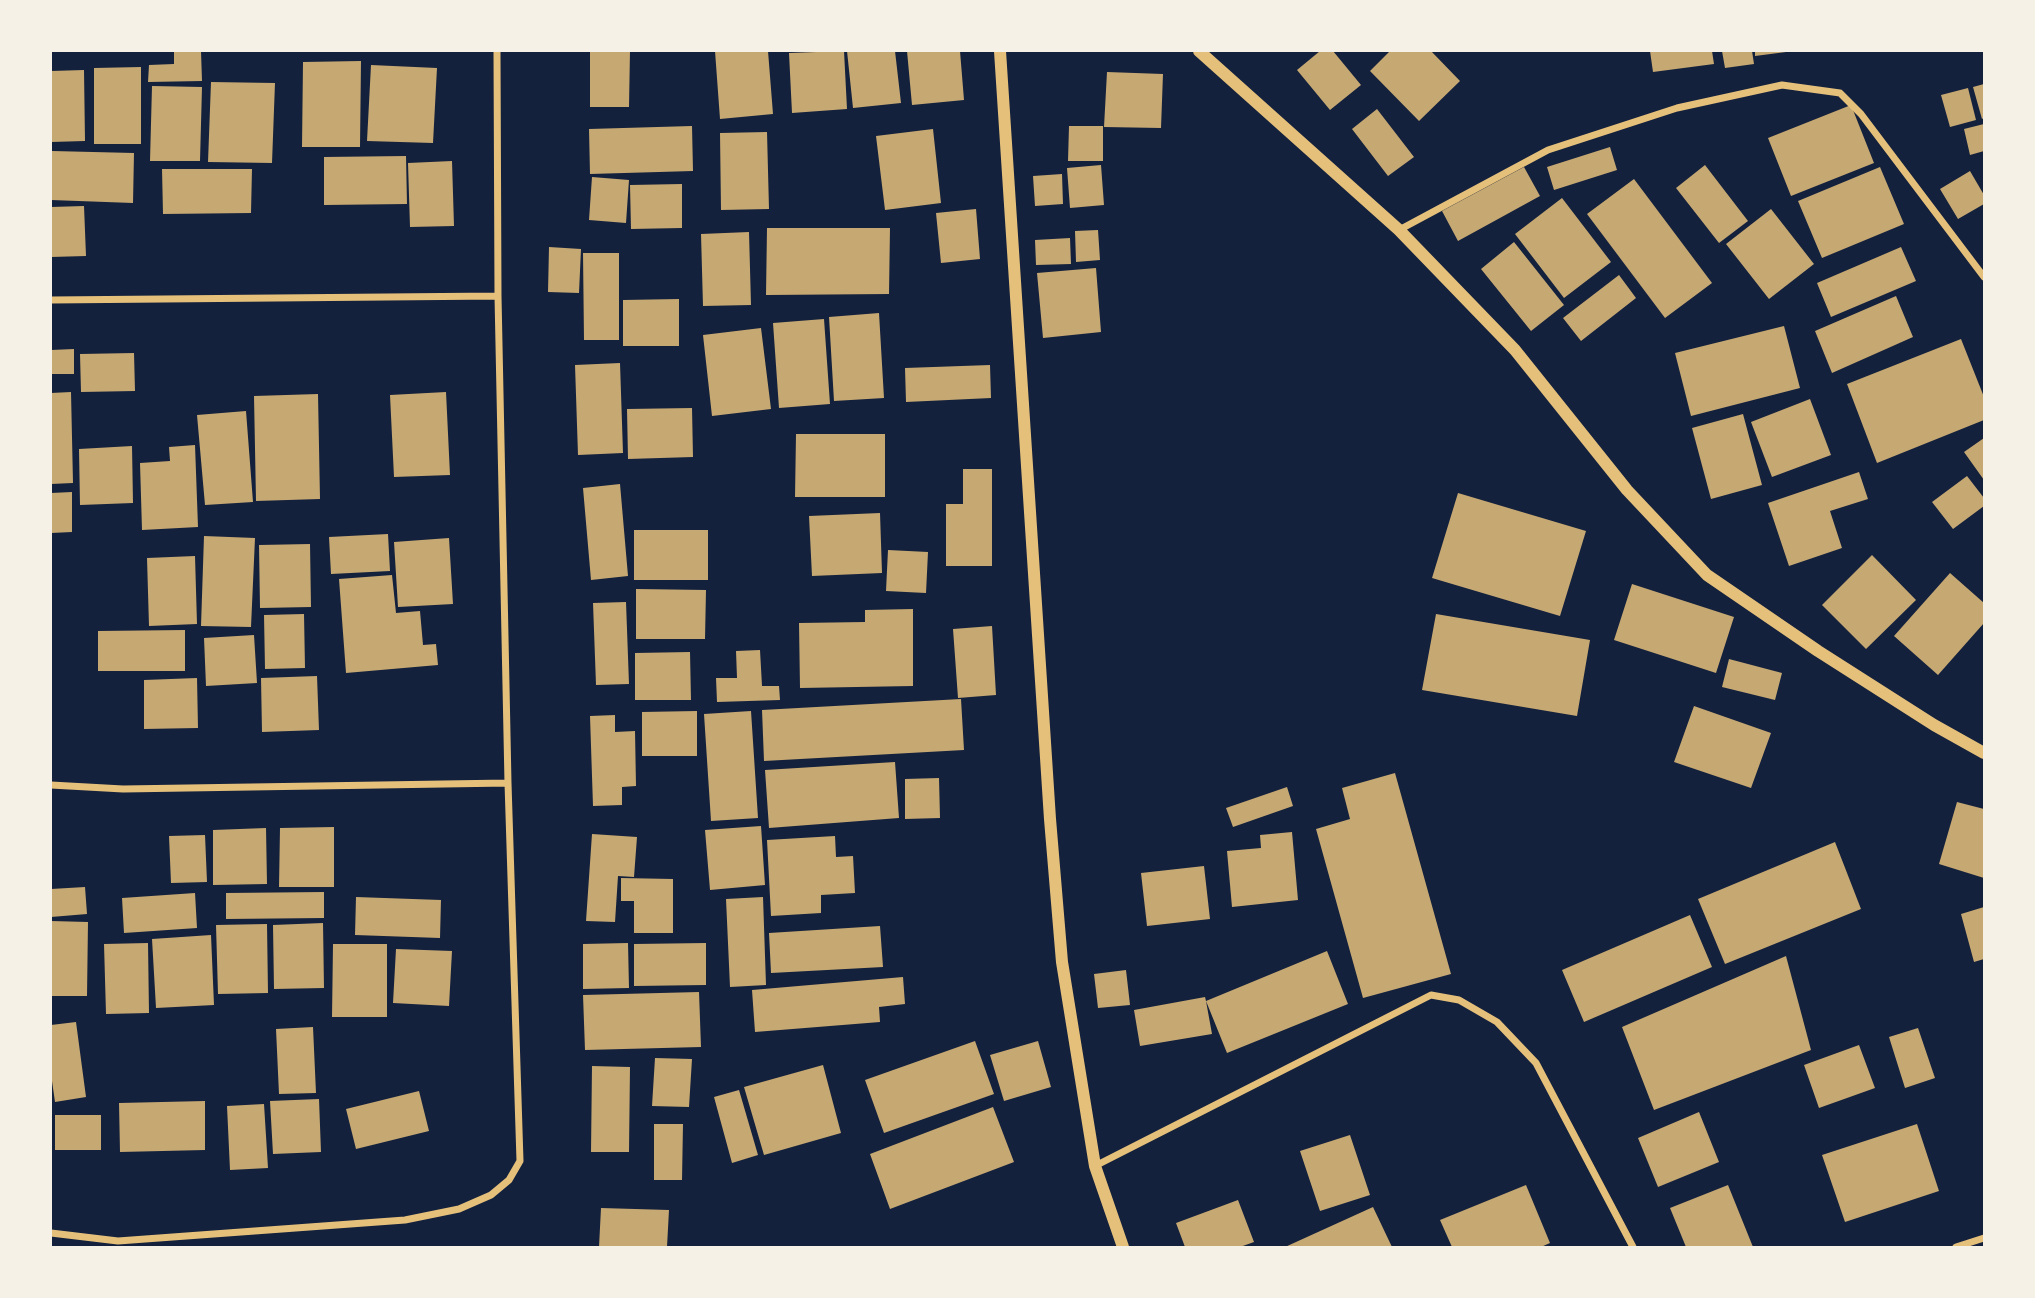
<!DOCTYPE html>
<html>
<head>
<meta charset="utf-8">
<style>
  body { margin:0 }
  #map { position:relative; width:2035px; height:1298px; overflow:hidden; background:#14213d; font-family:Poppins,sans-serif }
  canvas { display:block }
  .frame { position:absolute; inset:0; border:52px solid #f6f1e7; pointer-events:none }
</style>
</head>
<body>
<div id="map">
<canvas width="2035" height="1298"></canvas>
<div class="frame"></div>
</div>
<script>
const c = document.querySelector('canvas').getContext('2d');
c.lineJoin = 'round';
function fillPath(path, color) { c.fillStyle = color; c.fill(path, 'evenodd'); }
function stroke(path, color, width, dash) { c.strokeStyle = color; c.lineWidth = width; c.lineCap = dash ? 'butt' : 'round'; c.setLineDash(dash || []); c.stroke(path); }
const building = new Path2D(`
  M174,51H201L202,81L148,82L149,65L174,64Z
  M590,51H630L629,107H590Z
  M715,51H768L773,114L720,119Z
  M844,51L847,109L792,113L789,53Z
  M847,51H895L901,103L853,108Z
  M907,51H960L964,100L912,105Z
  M1320,51H1333L1361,85L1330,110L1297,70Z
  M1390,51H1431L1460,81L1419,121L1370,71Z
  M1650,51H1712L1714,64L1653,72Z
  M1722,51H1752L1754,64L1725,68Z
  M1755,51H1786V52L1755,56Z
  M361,61L360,147H302L303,62Z
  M371,65L437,68L433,143L367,141Z
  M141,67V144H94V68Z
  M84,70L85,141L51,142V71Z
  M1107,72L1163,74L1161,128L1104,127Z
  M211,82L275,83L272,163L208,162Z
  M1984,84V118L1982,119L1973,87Z
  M152,86L202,87L200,161H150Z
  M1968,88L1976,120L1950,127L1941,95Z
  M1851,105L1874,163L1791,196L1768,138Z
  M1377,109L1414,157L1388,176L1352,129Z
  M1984,124V151L1970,155L1964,129Z
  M692,126L693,171L590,174L589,129Z
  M1069,126H1103V161H1068Z
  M933,129L941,203L885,210L876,136Z
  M767,132L769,209L721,210L720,133Z
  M1610,147L1617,170L1554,190L1547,167Z
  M52,151L134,153L133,203L51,200Z
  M406,156L407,204L324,205V157Z
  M452,161L454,226L410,227L408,163Z
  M1101,165L1104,205L1070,208L1067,168Z
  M1705,165L1748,221L1719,243L1676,188Z
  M1524,167L1540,196L1458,241L1442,211Z
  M1880,167L1904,224L1822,258L1798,201Z
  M162,169H252L251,213L163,214Z
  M1970,171L1984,195V204L1958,219L1940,189Z
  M1062,174L1063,204L1035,206L1033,176Z
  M592,177L629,180L626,223L589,220Z
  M1634,179L1712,283L1665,318L1587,214Z
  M682,184V228L631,229L630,185Z
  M1562,198L1611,262L1564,298L1515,234Z
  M84,206L86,256L51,257V207Z
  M976,209L980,259L941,263L936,213Z
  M1771,209L1814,264L1769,299L1726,244Z
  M767,228H890L889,294L766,295Z
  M1098,230L1100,260L1076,262L1075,231Z
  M749,232L751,305L703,306L701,234Z
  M1070,238L1071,264L1036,265L1035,240Z
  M1514,242L1564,305L1531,331L1481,269Z
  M549,247L581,249L579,293L548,292Z
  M1901,247L1916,281L1831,317L1817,283Z
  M583,253H619V340H584Z
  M1096,268L1101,332L1043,338L1037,273Z
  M1619,275L1636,298L1581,341L1563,318Z
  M1896,296L1913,337L1832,373L1815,331Z
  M679,299V346H623V300Z
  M879,313L884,398L834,401L829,317Z
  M824,319L830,404L779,408L773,323Z
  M1784,326L1800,388L1691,416L1675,353Z
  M761,328L771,409L712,416L703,335Z
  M1961,339L1984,397V420L1877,463L1847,384Z
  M74,349V374H51V350Z
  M134,353L135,391L81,392L80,354Z
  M620,363L623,453L578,455L575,365Z
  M990,365L991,398L906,402L905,368Z
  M71,392L73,483L51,484V393Z
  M446,392L450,475L394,477L390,395Z
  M318,394L320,499L256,501L254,396Z
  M1810,399L1831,455L1772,477L1751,422Z
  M692,408L693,457L628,459L627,409Z
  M246,411L253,502L205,505L197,415Z
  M1743,414L1762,485L1711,499L1692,428Z
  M796,434H885V497H795Z
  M1984,438V480L1964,452Z
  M195,445L198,527L142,530L140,463L170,461L169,447Z
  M132,446L133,503L80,505L79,449Z
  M963,469H992V566H946V504H963Z
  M1859,472L1868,499L1830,511L1842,548L1789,566L1768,503Z
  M1967,476L1984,498V506L1953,529L1932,502Z
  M620,484L628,576L591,580L583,488Z
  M72,492V532L51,533V493Z
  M1458,493L1586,531L1560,616L1432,578Z
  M880,513L882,573L812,576L809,516Z
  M634,530H708V580H634Z
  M388,534L390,571L331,574L329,537Z
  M204,536L255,538L251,627L201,626Z
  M449,538L453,604L398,607L394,542Z
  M310,544L311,607L260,608L259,545Z
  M888,550L928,552L926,593L886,591Z
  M1872,555L1916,600L1866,649L1822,605Z
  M195,556L197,624L149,626L147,558Z
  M1950,573L1984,603V623L1938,675L1894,636Z
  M392,575L396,613L420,611L423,645L436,644L438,665L346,673L339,579Z
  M1632,584L1734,617L1716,673L1614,640Z
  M636,589L706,590L705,639H636Z
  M626,602L629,684L596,685L593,603Z
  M913,609V686L800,688L799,623L865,622V610Z
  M304,614L305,668L265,669L264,615Z
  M1436,614L1590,640L1577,716L1422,690Z
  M992,626L996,695L958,698L953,629Z
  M185,630V671H98V631Z
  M254,635L257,683L206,686L204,638Z
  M760,650L762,686H779L780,700L717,702L716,678H737L736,651Z
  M690,652L691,700H635V653Z
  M1729,659L1782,673L1775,700L1722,687Z
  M317,676L319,730L262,732L261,678Z
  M197,678L198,728L144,729V680Z
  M961,699L964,750L764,761L762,710Z
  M1694,706L1771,733L1751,788L1674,762Z
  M697,711V756H642V712Z
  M751,711L758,818L711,821L704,714Z
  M615,715V732L635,731L636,786L622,787V805L593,806L590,716Z
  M895,762L899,818L769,828L765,770Z
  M1395,773L1451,974L1363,998L1316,829L1350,819L1342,788Z
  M939,778L940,818L905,819V779Z
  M1287,787L1293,806L1233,827L1226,808Z
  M1957,802L1984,809V878L1939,864Z
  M761,826L765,885L710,890L705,830Z
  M334,827V887H279L280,828Z
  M266,828L267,884L213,885V830Z
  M1292,832L1298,900L1232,907L1227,851L1261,848L1260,835Z
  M592,834L637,837L634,877L618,876L615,922L586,921Z
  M205,835L207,882L171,883L169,836Z
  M835,836L836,857L853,856L855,893L821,895V913L771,916L767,840Z
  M1835,842L1861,909L1725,964L1698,899Z
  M1204,866L1210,919L1147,926L1141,873Z
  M621,878L673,879V933H634V901H621Z
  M85,887L87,914L51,917V889Z
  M324,892V918L226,919V893Z
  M195,893L197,928L124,933L122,898Z
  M356,897L441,900L440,938L355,935Z
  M763,897L766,985L730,987L726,899Z
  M1984,907V959L1974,962L1961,914Z
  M1690,915L1712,967L1584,1022L1562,970Z
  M51,921L88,922L87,996H51Z
  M323,923L324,988L274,989L273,925Z
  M267,924L268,993L218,994L216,925Z
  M880,926L883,967L771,973L769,933Z
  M211,935L214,1005L156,1008L152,939Z
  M148,943L149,1013L106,1014L104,944Z
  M628,943L629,988L583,989V944Z
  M706,943V985L634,986V944Z
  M333,944H387V1017H332Z
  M396,949L452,951L449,1006L393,1003Z
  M1327,951L1348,1004L1227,1053L1206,1001L1212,1034L1140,1046L1134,1010L1205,997L1206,1001Z
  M1786,956L1811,1050L1654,1110L1622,1027Z
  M1126,970L1130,1005L1098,1008L1094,974Z
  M903,977L905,1004L879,1007L880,1022L755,1032L752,990Z
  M699,992L701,1047L585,1050L583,995Z
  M76,1022L86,1097L55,1102L51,1074V1025Z
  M313,1027L316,1093L279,1094L276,1029Z
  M1918,1028L1935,1078L1905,1088L1889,1037Z
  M975,1041L994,1094L884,1133L865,1080Z
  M1038,1041L1051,1087L1004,1101L990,1055Z
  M1859,1045L1875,1088L1819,1108L1804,1065Z
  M655,1058L692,1059L689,1107L652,1106Z
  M823,1065L841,1133L764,1155L744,1087Z
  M592,1066L630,1067L629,1152H591Z
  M739,1090L758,1155L732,1163L714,1097Z
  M419,1091L429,1131L356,1149L346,1109Z
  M319,1099L321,1152L273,1154L270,1101Z
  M205,1101V1150L120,1152L119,1103Z
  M264,1104L268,1168L230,1170L227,1106Z
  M993,1107L1014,1162L890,1209L870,1154Z
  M1699,1112L1719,1162L1658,1187L1638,1138Z
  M55,1115H101V1150H55Z
  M654,1124H683L682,1180H654Z
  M1917,1124L1939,1191L1845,1222L1822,1155Z
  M1350,1135L1370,1195L1320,1211L1300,1151Z
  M1526,1185L1550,1243L1541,1247H1452L1440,1220Z
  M1728,1185L1753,1247H1686L1670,1208Z
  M1238,1200L1254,1242L1240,1247H1185L1176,1223Z
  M1373,1207L1392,1247H1285Z
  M601,1208L669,1210L667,1247H599Z`);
const minor = new Path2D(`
  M1399,230L1548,150L1677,108L1782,85L1840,93L1861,114L1984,277
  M51,300L498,296
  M51,785L123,789L508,783
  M1095,1166L1431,995L1459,1000L1497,1022L1536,1063L1633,1247
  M51,1233L118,1241L405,1220L459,1209L491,1195L509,1180L520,1161L508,783L498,296L497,51
  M1956,1247L1984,1238`);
const tertiary = new Path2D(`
  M1000,51L1050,819L1062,962L1095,1166L1123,1247
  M1199,51L1399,230L1515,350L1627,490L1707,575L1818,651L1934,725L1984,753`);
fillPath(building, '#c6a872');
stroke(minor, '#e5c07b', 7);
stroke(tertiary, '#e5c07b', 12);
</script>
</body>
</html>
